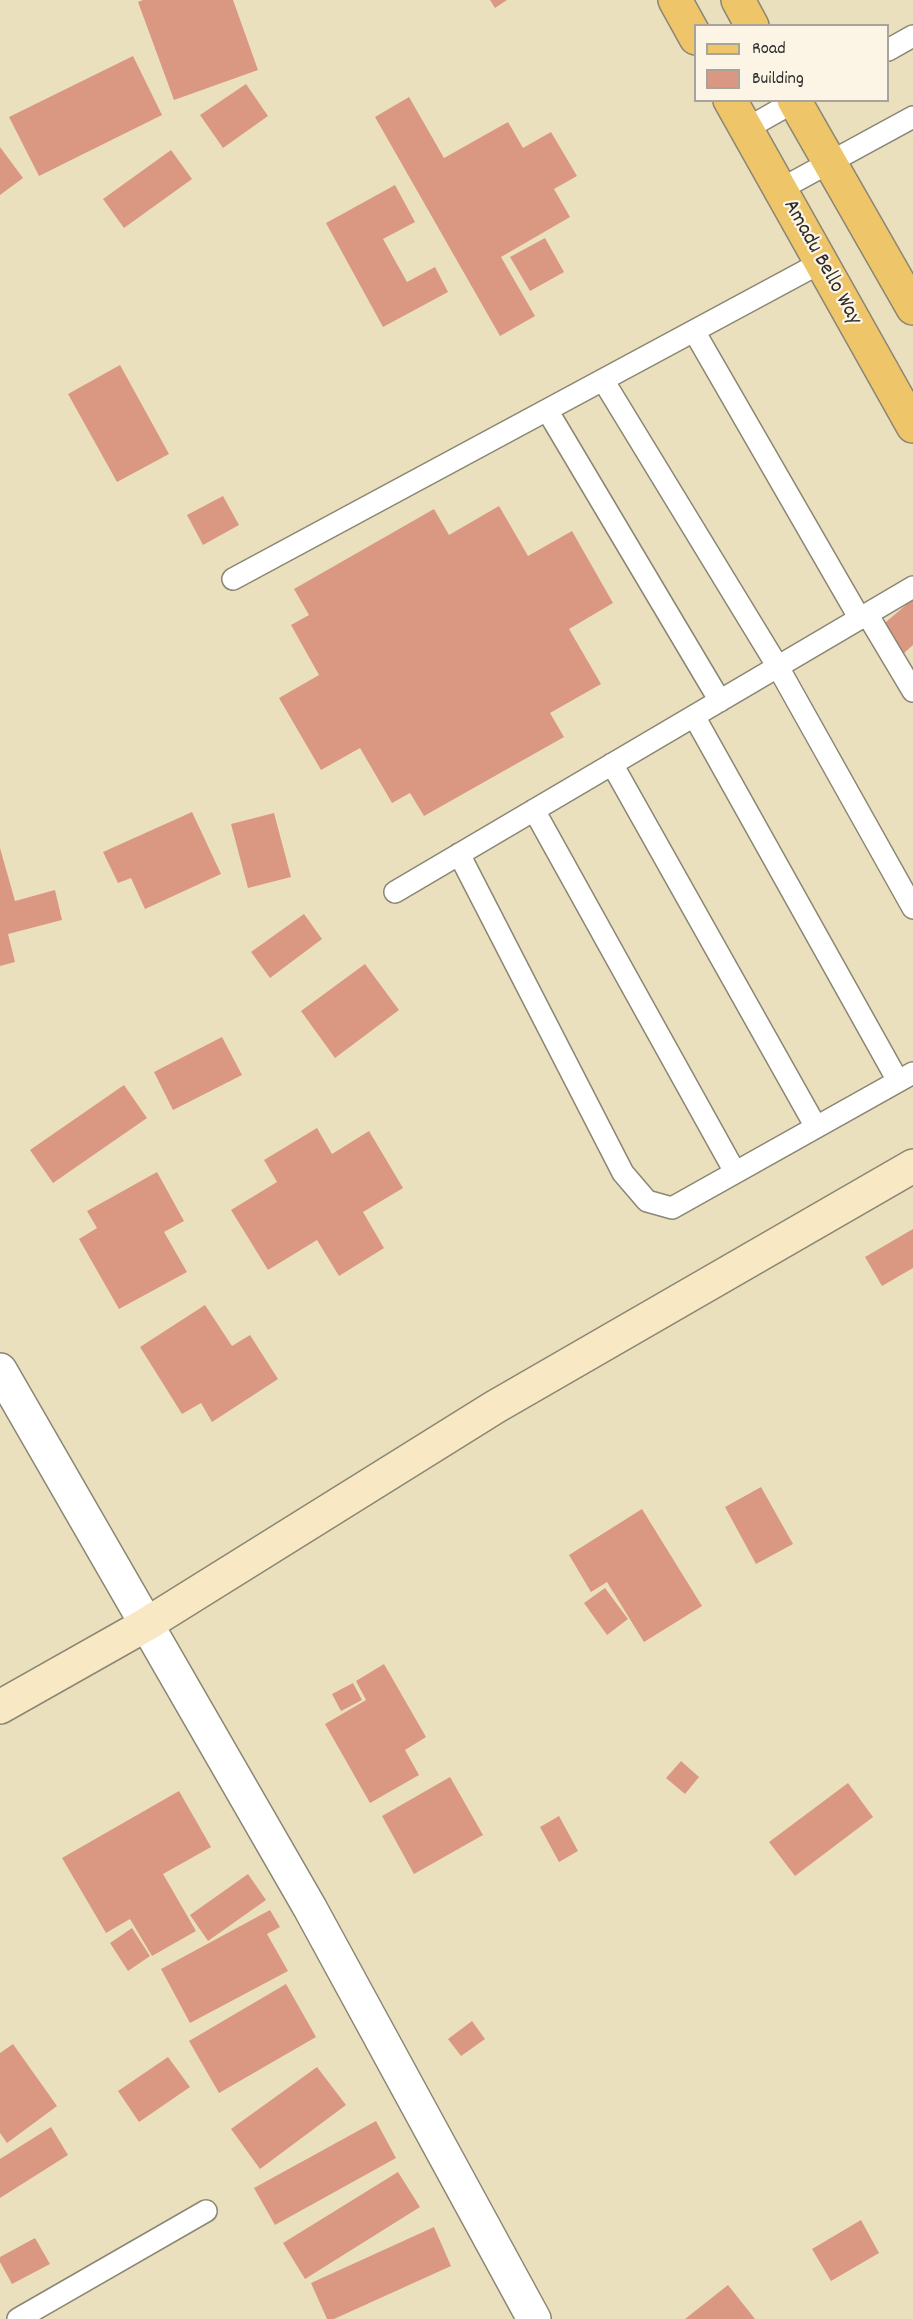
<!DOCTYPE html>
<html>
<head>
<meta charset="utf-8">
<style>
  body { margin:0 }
  #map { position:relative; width:913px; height:2319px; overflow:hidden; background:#ebe0bd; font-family:Dekko,sans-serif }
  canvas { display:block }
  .legend { position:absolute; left:694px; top:24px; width:195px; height:78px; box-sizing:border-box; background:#fcf5e5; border:2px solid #a8a49b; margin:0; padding:8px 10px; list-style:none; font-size:18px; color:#2b2b2b }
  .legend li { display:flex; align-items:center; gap:12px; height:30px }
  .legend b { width:30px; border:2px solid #a8a49b }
</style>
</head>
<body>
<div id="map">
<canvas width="913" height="2319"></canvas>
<ul class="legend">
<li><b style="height:8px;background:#eec569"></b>Road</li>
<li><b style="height:16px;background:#da9882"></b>Building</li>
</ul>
</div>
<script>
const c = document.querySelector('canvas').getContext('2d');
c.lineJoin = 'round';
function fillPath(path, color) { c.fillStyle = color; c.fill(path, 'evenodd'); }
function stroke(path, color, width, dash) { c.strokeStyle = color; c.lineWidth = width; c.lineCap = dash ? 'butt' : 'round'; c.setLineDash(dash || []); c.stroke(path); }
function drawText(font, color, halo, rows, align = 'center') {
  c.font = font + ' Dekko,sans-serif'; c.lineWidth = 4.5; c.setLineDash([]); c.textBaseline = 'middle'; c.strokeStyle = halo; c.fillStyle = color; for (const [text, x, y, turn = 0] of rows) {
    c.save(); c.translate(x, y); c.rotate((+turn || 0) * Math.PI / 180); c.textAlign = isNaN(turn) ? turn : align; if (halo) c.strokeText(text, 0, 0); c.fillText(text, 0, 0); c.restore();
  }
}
const building = new Path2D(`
  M143,0H233L258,70L174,100L138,2Z
  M490,0H507L495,8Z
  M133,56L162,115L39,176L9,117Z
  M246,84L268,116L223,148L200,115Z
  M409,97L444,158L508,122L523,148L551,132L577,176L554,189L570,217L501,257L535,316L500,336L375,117Z
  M0,147L23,178L0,195Z
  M171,150L192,179L124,228L103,199Z
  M395,185L415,222L383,239L407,282L435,267L448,292L383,327L326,223Z
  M545,238L564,272L530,291L510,257Z
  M120,365L169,454L117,482L68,394Z
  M223,496L239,525L203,545L187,515Z
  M499,506L528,556L572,531L613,603L569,629L601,684L550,713L564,737L424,816L410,793L392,803L360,748L321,770L279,698L319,675L291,625L309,615L294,589L434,509L449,535Z
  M913,599V645L903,654L880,627Z
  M192,812L221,874L145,909L131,878L118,883L103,852Z
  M274,813L291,877L248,888L231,824Z
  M0,848L15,901L55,890L62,920L8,934L15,962L0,966Z
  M304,914L322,939L270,978L251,952Z
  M365,964L399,1010L335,1058L301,1011Z
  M222,1037L242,1075L173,1110L154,1072Z
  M124,1085L147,1118L53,1183L30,1150Z
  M317,1128L332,1154L369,1131L403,1188L363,1212L384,1248L339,1276L317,1240L268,1270L231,1210L277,1182L264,1160Z
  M157,1172L184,1221L164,1232L187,1272L119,1309L79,1239L97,1228L87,1211Z
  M913,1229V1268L882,1286L865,1257Z
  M205,1305L232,1346L250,1335L278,1379L212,1422L201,1403L182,1414L140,1347Z
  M761,1487L793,1544L756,1564L725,1507Z
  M642,1509L702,1606L644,1642L607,1582L591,1592L569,1555Z
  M605,1588L628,1619L607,1635L584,1603Z
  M384,1664L426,1737L405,1750L419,1775L370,1803L325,1724L366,1700L356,1681Z
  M353,1683L362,1700L341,1711L332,1694Z
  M681,1761L699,1777L685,1794L666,1778Z
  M450,1777L483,1835L414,1874L382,1816Z
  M848,1783L873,1817L795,1876L769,1842Z
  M179,1791L211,1847L163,1874L196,1931L152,1956L130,1919L106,1933L62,1858Z
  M559,1816L578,1851L559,1862L540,1827Z
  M248,1874L266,1900L208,1941L190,1915Z
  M270,1910L280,1927L267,1934L288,1971L190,2023L161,1969Z
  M132,1928L150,1956L128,1971L110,1943Z
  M286,1984L316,2037L219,2093L189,2041Z
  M472,2021L485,2039L461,2056L448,2039Z
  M13,2044L57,2106L7,2143L0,2133V2053Z
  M168,2057L190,2087L139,2122L118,2091Z
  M317,2067L346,2105L260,2169L231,2129Z
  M376,2121L396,2158L275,2225L254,2188Z
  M51,2127L68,2155L0,2198V2159Z
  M398,2172L420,2207L305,2279L283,2243Z
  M861,2220L879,2253L831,2281L812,2249Z
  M434,2227L451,2266L334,2319H327L311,2283Z
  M35,2238L50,2264L12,2284L0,2262V2257Z
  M728,2285L755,2319H685Z`);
const lane = new Path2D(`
  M888,50L913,36
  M746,129L797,100
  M779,190L913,117
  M694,331L860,619
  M603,380L778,667L913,908
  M547,410L720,701
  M233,579L820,263
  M867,614L913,691
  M694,716L898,1081
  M612,764L816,1127
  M534,810L735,1172
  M459,854L623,1173L647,1201L672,1208L913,1073
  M395,892L913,587
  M18,2319L206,2211`);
const street = new Path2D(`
  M0,1370L310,1908L534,2319`);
const secondary = new Path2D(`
  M0,1707L147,1624L495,1407L913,1166`);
const primary = new Path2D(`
  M675,0L696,38
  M738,0L752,26
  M730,100L913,426
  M794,100L913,308`);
const streetNames = [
  ["Amadu Bello Way",821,263,61]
];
fillPath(building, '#da9882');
stroke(lane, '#8b8674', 24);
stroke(street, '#8b8674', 36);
stroke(secondary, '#8b8674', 36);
stroke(primary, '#8b8674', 36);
stroke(lane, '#fff', 21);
stroke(street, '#fff', 33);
stroke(secondary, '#f8e8c3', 33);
stroke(primary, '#eec569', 33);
drawText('22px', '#2b2b2b', '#fcf5e5', streetNames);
</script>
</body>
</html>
